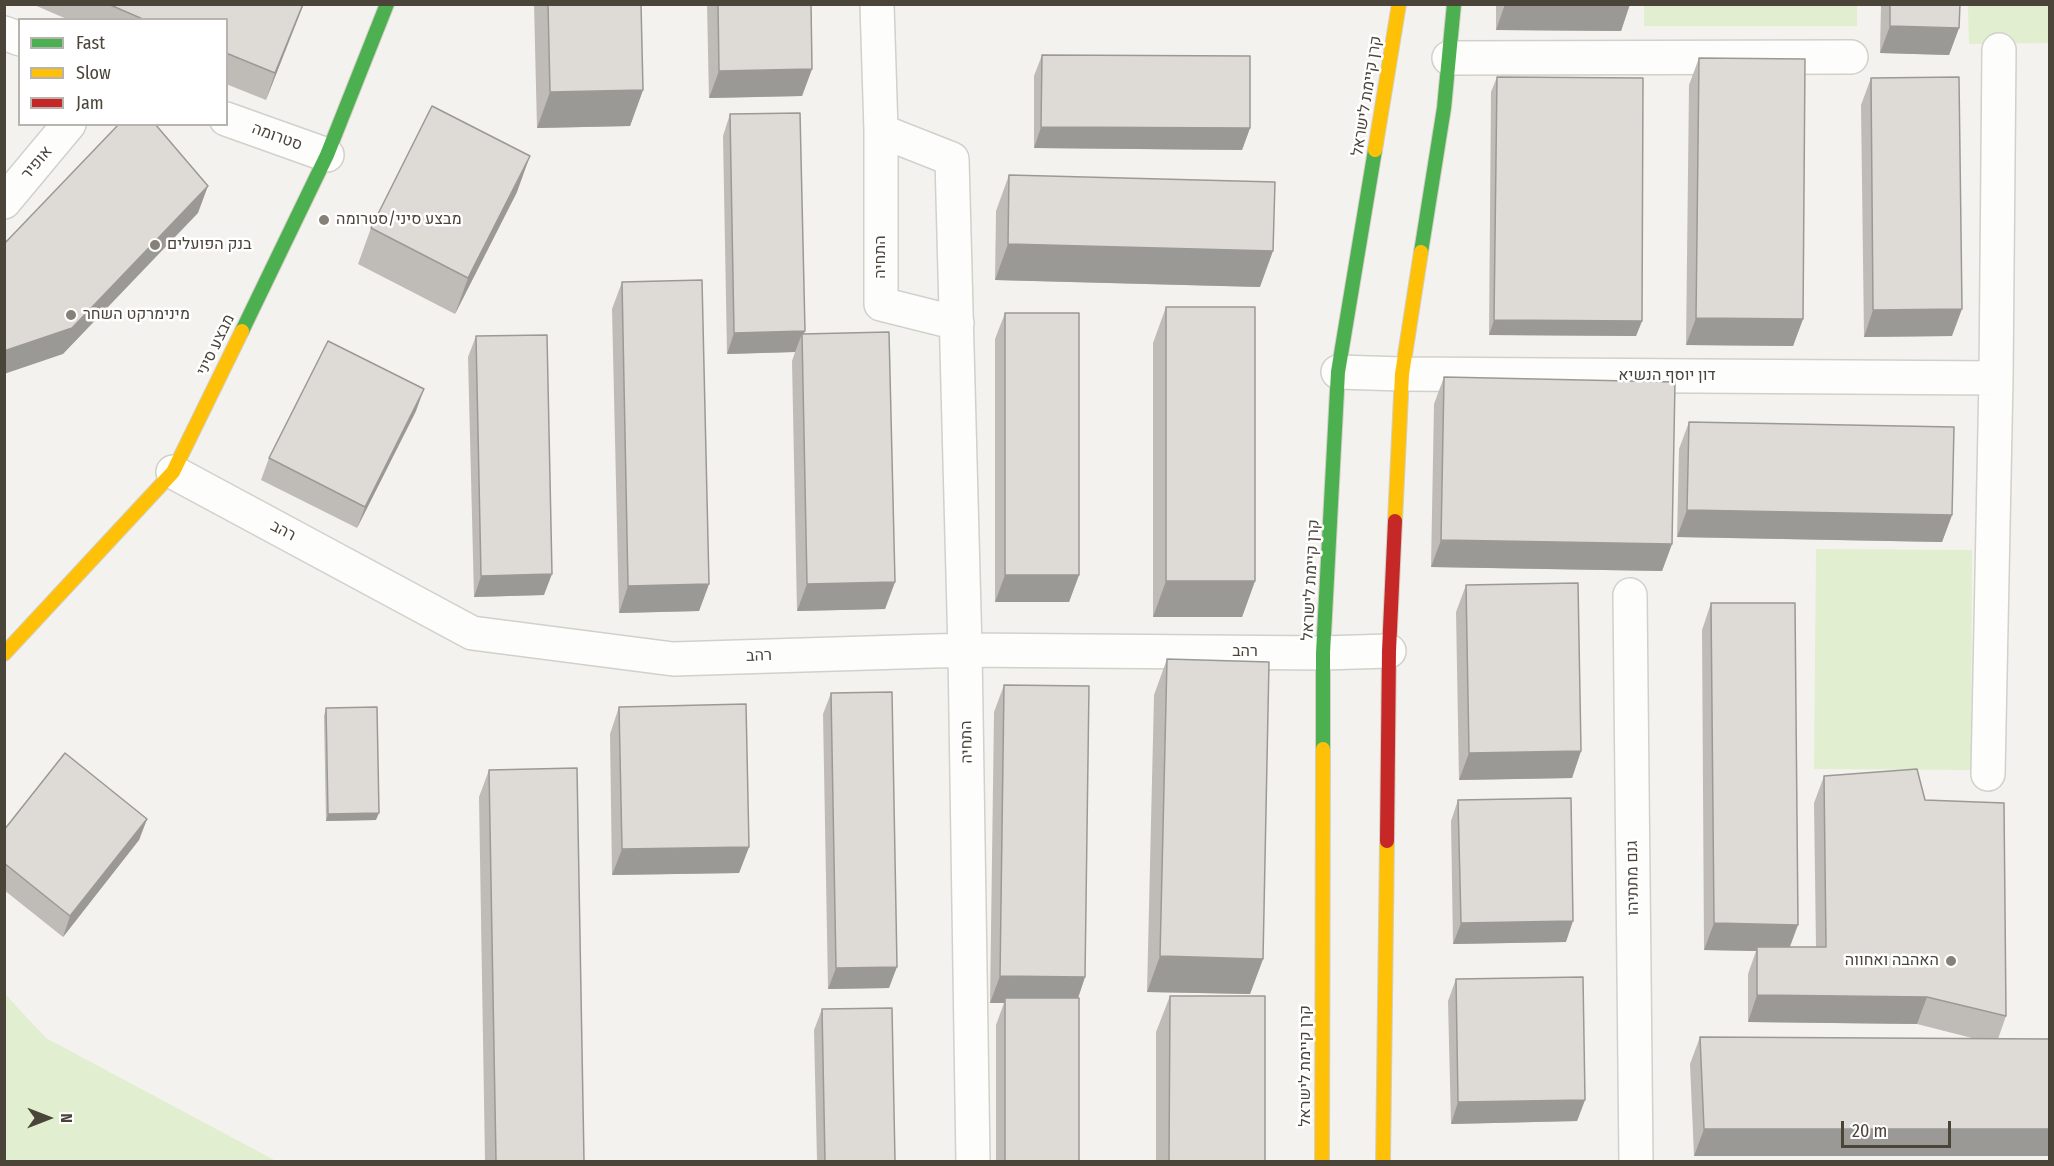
<!DOCTYPE html>
<html>
<head>
<meta charset="utf-8">
<style>
  body { margin:0 }
  #map { position:relative; width:2054px; height:1166px; overflow:hidden; background:#f4f2ee; font-family:"Fira Sans Condensed",sans-serif }
  canvas { display:block }
  .frame { position:absolute; inset:0; border:6px solid #4b4439; pointer-events:none }
  .legend { position:absolute; left:18px; top:18px; width:210px; height:108px; box-sizing:border-box; background:#fff; border:2px solid #b7b4b0; margin:0; padding:8px 10px; list-style:none; font-size:18px; color:#4b4439 }
  .legend li { display:flex; align-items:center; gap:12px; height:30px }
  .legend b { width:30px; border:2px solid #b7b4b0 }
  .north { position:absolute; left:18px; top:1088px; width:60px; height:60px; -webkit-text-stroke:4px #fff; paint-order:stroke; rotate:90deg; font-size:16px; font-weight:700; line-height:24px; text-align:center; color:#4b4439 }
  .north::after { content:''; display:block; margin:auto; width:21px; height:27px; background:#4b4439; clip-path:polygon(50% 0,100% 100%,50% 72%,0 100%) }
  .scale { position:absolute; left:1841px; top:1121px; width:110px; height:27px; box-sizing:border-box; border:3px solid #4b4439; border-top:0; padding-left:8px; font-size:18px; line-height:21px; white-space:nowrap; color:#4b4439; -webkit-text-stroke:4px #fff; paint-order:stroke }
</style>
</head>
<body>
<div id="map">
<canvas width="2054" height="1166"></canvas>
<div class="frame"></div>
<ul class="legend">
<li><b style="height:8px;background:#4caf50"></b>Fast</li>
<li><b style="height:8px;background:#ffc107"></b>Slow</li>
<li><b style="height:8px;background:#c62828"></b>Jam</li>
</ul>
<div class="north">N</div>
<div class="scale">20 m</div>
</div>
<script>
const c = document.querySelector('canvas').getContext('2d');
c.lineJoin = 'round';
function fillPath(path, color) { c.fillStyle = color; c.fill(path, 'evenodd'); }
function stroke(path, color, width, dash) { c.strokeStyle = color; c.lineWidth = width; c.lineCap = dash ? 'butt' : 'round'; c.setLineDash(dash || []); c.stroke(path); }
function drawText(font, color, halo, rows, align = 'center') {
  c.font = font + ' "Fira Sans Condensed",Heebo,sans-serif'; c.lineWidth = 5; c.setLineDash([]); c.textBaseline = 'middle'; c.strokeStyle = halo; c.fillStyle = color; for (const [text, x, y, turn = 0] of rows) {
    c.save(); c.translate(x, y); c.rotate((+turn || 0) * Math.PI / 180); c.textAlign = isNaN(turn) ? turn : align; if (halo) c.strokeText(text, 0, 0); c.fillText(text, 0, 0); c.restore();
  }
}
const green = new Path2D(`
  M1644,5H1857V26H1644Z
  M1968,5H2049V43L1969,44Z
  M1816,549L1972,550L1971,770L1814,769Z
  M4,993L46,1038L276,1161H5Z`);
const street = new Path2D(`
  M877,4L881,131L952,159L965,650L973,1162
  M4,33L20,39
  M1449,58L1851,57
  M226,119L327,155
  M881,131V304L957,323
  M4,202L69,124
  M1338,372L1402,374L1996,378
  M173,472L472,633L673,659L965,650L1323,653L1389,651
  M1630,595L1636,1162
  M1988,774L1996,378L1999,50`);
const fast = new Path2D(`
  M1421,252L1444,108L1454,4
  M242,331L327,155L387,4
  M1323,749V653L1338,372L1375,150`);
const slow = new Path2D(`
  M1375,150L1399,4
  M1395,521L1402,374L1421,252
  M4,654L173,472L242,331
  M1322,1162L1323,749
  M1383,1162L1387,841`);
const jam = new Path2D(`
  M1387,841L1389,651L1395,521`);
const wall = new Path2D(`
  M32,4H304L266,100L226,84V20H69Z
  M534,4H641L643,90L630,126L537,128Z
  M707,4H811L812,69L802,96L709,98Z
  M1496,4H1630L1621,31L1496,30Z
  M1881,4H1960L1959,28L1949,55L1880,53Z
  M1042,55L1250,128L1242,150L1034,148V76Z
  M1699,58L1803,319L1793,346L1686,345L1689,85Z
  M1497,77L1642,321L1636,336L1489,335L1491,92Z
  M1871,78L1952,336L1864,337L1861,105Z
  M730,114L804,334L895,582L885,609L797,611L792,361L795,352L727,354L723,136Z
  M1009,175L1260,287L995,280L996,211Z
  M517,192L455,314L358,264L371,228Z
  M622,282L709,584L699,611L619,613L612,309Z
  M1166,307L1255,581L1242,617H1153V343Z
  M1005,313L1079,575L1069,602H995V339Z
  M476,336L544,595L474,597L468,357Z
  M1444,377L1672,544L1662,571L1431,567L1434,404Z
  M416,411L357,528L261,480L269,458Z
  M1689,422L1952,515L1942,542L1677,537L1679,449Z
  M1466,585L1581,751L1572,778L1459,780L1456,612Z
  M1711,603L1790,947H1816L1814,803L1824,776L1925,800L2006,1016L1998,1039L2049,1156H1694L1690,1064L1700,1037L1976,1039L1917,1024L1748,1022V974L1756,951L1704,950L1702,630Z
  M1167,659L1263,959L1250,994L1147,992L1154,695Z
  M1004,685L1085,977L1078,998L1079,1161H996V1025L1004,1003H990L994,712Z
  M831,693L889,988L828,989L823,714Z
  M619,707L749,847L739,873L612,875L610,734Z
  M326,708L376,820L326,821L324,716Z
  M489,770L584,1161H485L479,797Z
  M1458,800L1566,942L1453,944L1451,821Z
  M147,819L139,840L63,937L4,890V830Z
  M1456,979L1585,1100L1577,1121L1451,1124L1448,1001Z
  M1170,996L1265,1161H1156V1032Z
  M822,1009L895,1161H817L814,1030Z`);
const shadedWall = new Path2D(`
  M303,4L301,10L266,100L275,73Z
  M1505,4H1630L1621,31L1496,30Z
  M1890,26L1959,28L1949,55L1880,53Z
  M812,69L802,96L709,98L719,71Z
  M643,90L630,126L537,128L550,92Z
  M1041,127L1250,128L1242,150L1034,148Z
  M530,156L517,192L455,314L468,278Z
  M208,186L198,213L63,354L4,374V351Z
  M1008,244L1273,251L1260,287L995,280Z
  M1962,309L1952,336L1864,337L1873,310Z
  M1696,318L1803,319L1793,346L1686,345Z
  M1494,320L1642,321L1636,336L1489,335Z
  M805,331L802,340V334L795,352L727,354L734,333Z
  M424,389L416,411L357,528L365,507Z
  M1687,510L1952,515L1942,542L1677,537Z
  M1441,540L1672,544L1662,571L1431,567Z
  M552,574L544,595L474,597L481,576Z
  M1005,575H1079L1069,602H995Z
  M1166,581H1255L1242,617H1153Z
  M895,582L885,609L797,611L807,584Z
  M709,584L699,611L619,613L628,586Z
  M1581,751L1572,778L1459,780L1469,753Z
  M379,813L376,820L326,821L328,814Z
  M147,819L139,840L63,937L70,916Z
  M749,847L739,873L612,875L622,849Z
  M1573,921L1566,942L1453,944L1461,923Z
  M1714,923L1798,925L1788,952L1757,947L1756,951L1704,950Z
  M1160,956L1263,959L1250,994L1147,992Z
  M897,967L889,988L828,989L836,968Z
  M1000,976L1085,977L1076,1004L1005,998L1004,1003H990Z
  M1757,995L1927,997L1917,1024L1748,1022Z
  M1585,1100L1577,1121L1451,1124L1458,1102Z
  M1704,1129H2049V1156H1694Z`);
const building = new Path2D(`
  M108,4H303L275,73L226,53V20H145Z
  M548,4H641L643,90L550,92Z
  M718,4H811L812,69L719,71Z
  M1890,4H1960L1959,28L1890,26Z
  M1042,55L1250,56V128L1041,127Z
  M1699,58L1805,59L1803,319L1696,318Z
  M1497,77L1643,78L1642,321L1494,320Z
  M1959,77L1962,309L1873,310L1871,78Z
  M432,106L530,156L468,278L371,228Z
  M800,113L805,331L734,333L730,114Z
  M119,124H155L208,186L72,328L4,351V244Z
  M1009,175L1275,182L1273,251L1008,244Z
  M702,280L709,584L628,586L622,282Z
  M1166,307H1255V581H1166Z
  M1005,313H1079V575H1005Z
  M889,332L895,582L807,584L802,334Z
  M547,335L552,574L481,576L476,336Z
  M328,341L424,389L365,507L269,458Z
  M1444,377L1675,382L1672,544L1441,540Z
  M1689,422L1954,427L1952,515L1687,510Z
  M1578,583L1581,751L1469,753L1466,585Z
  M1711,603H1795L1798,925L1714,923Z
  M1167,659L1269,662L1263,959L1160,956Z
  M1004,685L1089,686L1085,977L1000,976Z
  M892,692L897,967L836,968L831,693Z
  M746,704L749,847L622,849L619,707Z
  M377,707L379,813L328,814L326,708Z
  M65,753L147,819L70,916L4,863V830Z
  M577,768L584,1161H496L489,770Z
  M1917,769L1925,800L2004,803L2006,1016L1927,997L1757,995V947H1826L1824,776Z
  M1571,798L1573,921L1461,923L1458,800Z
  M1583,977L1585,1100L1458,1102L1456,979Z
  M1170,996H1265V1161H1169Z
  M1005,998H1079V1161H1005Z
  M892,1008L895,1161H825L822,1009Z
  M1700,1037L2049,1039V1129H1704Z`);
const markers = [
  [324,220,6,"#868178"],
  [155,245,6,"#868178"],
  [71,315,6,"#868178"],
  [1951,961,6,"#868178"]
];
const streetNames = [
  ["קרן קיימת לישראל",1367,96,-81],
  ["סטרומה",277,137,20],
  ["אופיר",37,163,-50],
  ["התחיה",881,257,-90],
  ["מבצע סיני",216,345,-64],
  ["דון יוסף הנשיא",1667,376],
  ["רהב",283,531,28],
  ["קרן קיימת לישראל",1311,580,-87],
  ["רהב",1245,652],
  ["רהב",759,656,-2],
  ["התחיה",967,742,-91],
  ["גנם מתתיהו",1633,878,-91],
  ["קרן קיימת לישראל",1306,1066,-90]
];
const poiNames = [
  ["מבצע סיני/סטרומה",336,220],
  ["בנק הפועלים",167,245],
  ["מינימרקט השחר",83,315],
  ["האהבה ואחווה",1939,961,"right"]
];
fillPath(green, '#e1eecf');
stroke(street, '#d2d0cb', 36);
stroke(fast, '#d3cfc5', 16);
stroke(slow, '#d3cfc5', 16);
stroke(jam, '#d3cfc5', 16);
stroke(street, '#fdfdfc', 33);
stroke(fast, '#4caf50', 14);
stroke(slow, '#ffc107', 14);
stroke(jam, '#c62828', 14);
fillPath(wall, '#bfbcb8');
fillPath(shadedWall, '#9b9996');
fillPath(building, '#dedbd6');
stroke(building, '#9b9996', 1.5);
for (const [x, y, r, color] of markers) { const dot = new Path2D(); dot.arc(x, y, r, 0, 2 * Math.PI); c.fillStyle = color; c.fill(dot); stroke(dot, '#fff', 2); }
drawText('16px', '#4b4439', '#fff', streetNames);
drawText('16px', '#4b4439', '#fff', poiNames, 'left');
</script>
</body>
</html>
